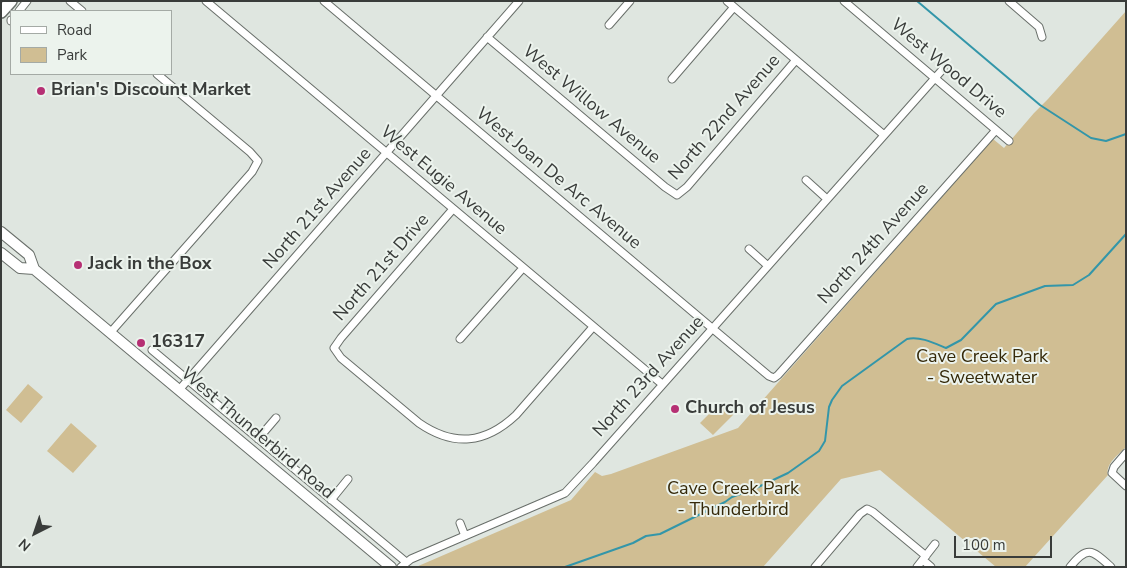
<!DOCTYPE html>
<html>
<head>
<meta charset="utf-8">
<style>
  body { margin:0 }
  #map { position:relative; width:1127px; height:568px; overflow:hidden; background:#dfe6e0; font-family:"Nunito Sans",sans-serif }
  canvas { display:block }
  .frame { position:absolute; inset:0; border:2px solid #393c3a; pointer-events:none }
  .legend { position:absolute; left:10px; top:10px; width:162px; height:65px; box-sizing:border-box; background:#ecf3ed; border:1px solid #a4aaa5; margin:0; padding:6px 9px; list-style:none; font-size:15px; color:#393c3a }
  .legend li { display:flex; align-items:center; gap:10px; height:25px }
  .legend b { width:25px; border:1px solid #a4aaa5 }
  .north { position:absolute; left:10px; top:508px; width:50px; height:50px; -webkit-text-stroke:4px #ecf3ed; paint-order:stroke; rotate:221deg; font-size:14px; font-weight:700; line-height:20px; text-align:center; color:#393c3a }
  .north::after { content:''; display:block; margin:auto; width:18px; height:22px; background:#393c3a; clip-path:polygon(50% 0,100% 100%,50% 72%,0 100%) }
  .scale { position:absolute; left:954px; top:536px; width:98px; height:22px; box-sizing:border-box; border:2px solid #393c3a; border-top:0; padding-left:6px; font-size:15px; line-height:18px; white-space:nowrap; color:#393c3a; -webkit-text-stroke:4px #ecf3ed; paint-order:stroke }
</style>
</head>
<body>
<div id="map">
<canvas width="1127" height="568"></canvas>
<div class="frame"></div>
<ul class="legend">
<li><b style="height:6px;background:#fff"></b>Road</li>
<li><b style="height:14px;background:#d0be93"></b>Park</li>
</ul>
<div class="north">N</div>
<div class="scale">100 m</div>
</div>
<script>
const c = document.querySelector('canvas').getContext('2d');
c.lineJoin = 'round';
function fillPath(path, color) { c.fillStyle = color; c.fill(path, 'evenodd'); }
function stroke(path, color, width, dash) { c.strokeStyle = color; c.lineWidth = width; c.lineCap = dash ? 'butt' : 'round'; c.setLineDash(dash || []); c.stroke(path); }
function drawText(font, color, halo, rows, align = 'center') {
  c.font = font + ' "Nunito Sans",sans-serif'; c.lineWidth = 4; c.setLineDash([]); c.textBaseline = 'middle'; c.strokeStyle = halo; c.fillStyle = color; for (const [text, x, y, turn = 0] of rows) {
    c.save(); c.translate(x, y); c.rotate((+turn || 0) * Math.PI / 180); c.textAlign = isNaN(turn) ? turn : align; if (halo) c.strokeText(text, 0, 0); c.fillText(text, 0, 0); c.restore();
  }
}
const green = new Path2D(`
  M1126,11V447C1119,454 1105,464 1108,475L1025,567H996L880,470L841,479L763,567H416L571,500L595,472L602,476L611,474L738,428L993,139L1004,148L1034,113L1048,99Z
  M28,384L43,397L21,423L6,410Z
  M721,402L734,414L713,435L700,423Z
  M71,423L97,446L73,473L47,451Z`);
const stream = new Path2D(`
  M917,1L1040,105L1091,138L1106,141L1126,134
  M565,567L633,543L646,536L660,534L725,502L732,497L754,489L788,473L819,451L825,441L829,407L832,400L842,386L907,339C920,336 934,343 946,348L961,340L996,304L1045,286L1073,285L1089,275L1126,234`);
const street = new Path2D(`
  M70,1L82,11
  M206,1L662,384
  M324,1L719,334L769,376L774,378L778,375L996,130
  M727,1L884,135
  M844,1L1009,141
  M1009,1L1039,27L1042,37
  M19,11L27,1
  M11,21V20
  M609,25L630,1
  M487,37L665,187L677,195L687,187L796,60
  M672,79L734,7
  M806,180L827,199
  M453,209L341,338L334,348L341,358L419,423C454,447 485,444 516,415L593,327
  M749,249L768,266
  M110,333L252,172L258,161L250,152L157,74
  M460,339L523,268
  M152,350L406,562
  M179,390L519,1
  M258,439L276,418
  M1126,453L1114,467L1112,473L1126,486
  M331,500L348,479
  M460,523L465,536
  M923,560L931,567
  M401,567L411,559L565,493L593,463L943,69
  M815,567L860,514L867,509L873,512L926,556
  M917,567L935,544
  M1070,567C1088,545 1092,550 1111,567`);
const secondary = new Path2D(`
  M1,232L29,255L34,269L391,567
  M1,253L20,268L34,269`);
const primary = new Path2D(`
  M1,12L11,1`);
const markers = [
  [41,91,5,"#b63074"],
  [78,265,5,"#b63074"],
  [141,343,5,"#b63074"],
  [675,409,5,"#b63074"]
];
const streetNames = [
  ["West Wood Drive",948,69,40],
  ["West Willow Avenue",591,105,40],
  ["North 22nd Avenue",725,118,-49],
  ["West Joan De Arc Avenue",558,179,40],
  ["West Eugie Avenue",443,181,40],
  ["North 21st Avenue",318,209,-49],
  ["North 24th Avenue",874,244,-48],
  ["North 21st Drive",382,268,-49],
  ["North 23rd Avenue",649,377,-48],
  ["West Thunderbird Road",257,434,40]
];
const poiNames = [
  ["Brian's Discount Market",51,91],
  ["Jack in the Box",88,265],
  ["16317",151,343],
  ["Church of Jesus",685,409]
];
const parkNames = [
  ["Cave Creek Park",982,358],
  ["- Sweetwater",982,379],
  ["Cave Creek Park",733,490],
  ["- Thunderbird",733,511]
];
fillPath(green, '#d0be93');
stroke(stream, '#3396a9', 2);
stroke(street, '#696f6a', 9);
stroke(secondary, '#696f6a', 12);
stroke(primary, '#696f6a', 14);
stroke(street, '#fff', 7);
stroke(secondary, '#fff', 10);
stroke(primary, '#fff', 11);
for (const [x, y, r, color] of markers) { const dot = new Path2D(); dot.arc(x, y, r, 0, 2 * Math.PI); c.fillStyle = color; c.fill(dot); stroke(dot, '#ecf3ed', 2); }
drawText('18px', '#393c3a', '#ecf3ed', streetNames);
drawText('bold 18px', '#393c3a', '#ecf3ed', poiNames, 'left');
drawText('18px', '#352909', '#ecf3ed', parkNames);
</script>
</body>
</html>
